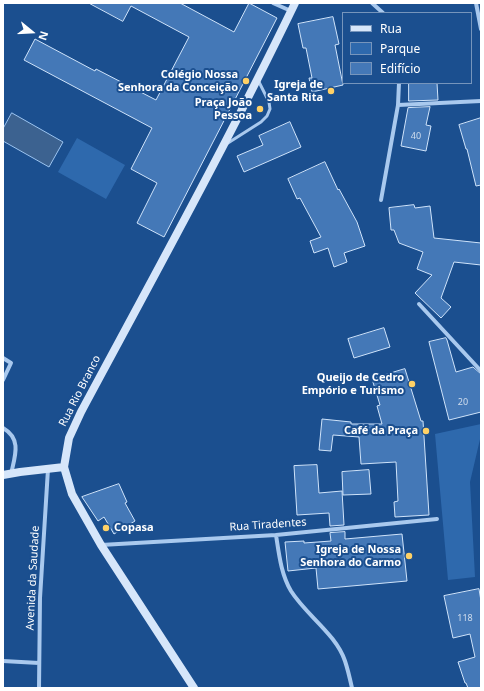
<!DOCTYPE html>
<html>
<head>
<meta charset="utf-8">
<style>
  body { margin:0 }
  #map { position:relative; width:484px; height:691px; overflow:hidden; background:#1b4f8f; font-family:"Noto Sans",sans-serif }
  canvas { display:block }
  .frame { position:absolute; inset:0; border:4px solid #fff; pointer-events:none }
  .legend { position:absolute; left:342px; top:12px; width:130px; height:72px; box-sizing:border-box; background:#1b4f8f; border:1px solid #7695bc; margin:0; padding:5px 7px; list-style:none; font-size:12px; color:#fff }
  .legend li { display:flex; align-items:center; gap:8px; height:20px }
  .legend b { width:20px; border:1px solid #7695bc }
  .north { position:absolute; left:12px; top:12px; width:40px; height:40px; -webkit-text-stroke:3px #1b4f8f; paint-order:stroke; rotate:108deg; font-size:11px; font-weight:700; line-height:16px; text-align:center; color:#fff }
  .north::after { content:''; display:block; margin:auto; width:14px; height:18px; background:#fff; clip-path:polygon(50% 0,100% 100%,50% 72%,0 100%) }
</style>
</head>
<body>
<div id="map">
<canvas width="484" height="691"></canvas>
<div class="frame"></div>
<ul class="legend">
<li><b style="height:5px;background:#d6e6fa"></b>Rua</li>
<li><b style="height:11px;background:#2e69ad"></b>Parque</li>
<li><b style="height:11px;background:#4478b7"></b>Edifício</li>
</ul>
<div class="north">N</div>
</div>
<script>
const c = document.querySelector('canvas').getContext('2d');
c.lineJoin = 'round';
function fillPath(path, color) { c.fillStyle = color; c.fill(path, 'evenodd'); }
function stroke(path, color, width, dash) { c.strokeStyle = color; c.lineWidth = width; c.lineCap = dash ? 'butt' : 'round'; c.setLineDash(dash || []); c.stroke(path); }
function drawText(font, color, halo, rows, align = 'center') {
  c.font = font + ' "Noto Sans",sans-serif'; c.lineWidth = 4; c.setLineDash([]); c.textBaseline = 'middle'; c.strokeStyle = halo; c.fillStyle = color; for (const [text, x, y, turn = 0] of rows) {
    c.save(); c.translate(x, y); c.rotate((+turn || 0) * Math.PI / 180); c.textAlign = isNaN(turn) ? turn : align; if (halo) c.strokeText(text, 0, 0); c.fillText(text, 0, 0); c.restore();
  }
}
const green = new Path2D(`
  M77,138L125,165L106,199L58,172Z
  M481,424V435L470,482L475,577L448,580L435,434Z`);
const water = new Path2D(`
  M12,113L63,142L49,167L3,141V129Z`);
const building = new Path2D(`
  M89,3H180L234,32L249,3L277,18L164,237L137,223L157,183L131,169L152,128L24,60L35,39L95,71L96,69L156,100L189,37L131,6L123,21Z
  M333,17L339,44L335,45L343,85L312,92L309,78H312L306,48H303L298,24Z
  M409,83H437L438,100L409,101Z
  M430,107L426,125L431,126L426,151L401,146L408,108Z
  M481,118V185L476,186L467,149H466L459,125Z
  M290,122L301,147L244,172L237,156L263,145L259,136Z
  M325,162L338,190L339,189L357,222L365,246L344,253L347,262L334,267L328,248L314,253L310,241L321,237L300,198L297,199L288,179Z
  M414,205L415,208L430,206L434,238L481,243V265L454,262L441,298L451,307L441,318L415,293L432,275L417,269L423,252L399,243L394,230H391L389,208Z
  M384,328L390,347L354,358L348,339Z
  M446,338L447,340L456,372L473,367L481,374V412L449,420L429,342Z
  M405,369L421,421H423L429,515L395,517L394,502L398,501L396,462L361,464L359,437L333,435L331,451L319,450L322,419L351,422V424H382L377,406L380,405L372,379Z
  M317,465L319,493L342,491L344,525L330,526L329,513L297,515L294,466Z
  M369,470L371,494L343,495L342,472Z
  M119,484L127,502L125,503L135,521L114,534L104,517L98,521L82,497Z
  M345,532V539L402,534L407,581L318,589L316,568L288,571L285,542L304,541V543L331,541L330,533Z
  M479,589L481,601V688H468L466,683H465L458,662L475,657L470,634L453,638L444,596Z`);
const lane = new Path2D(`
  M228,143L261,122L267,116L270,109L269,102L258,80`);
const street = new Path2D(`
  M273,3L291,11
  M372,3L383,13
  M476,3L481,29
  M398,105L481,101
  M381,200L398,105L399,83
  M419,304L481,371
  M3,358L11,363L3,380
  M3,428C22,439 15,456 11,474
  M276,535C279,554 281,574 291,591C306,615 336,634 345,661C348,670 350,679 352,688
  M101,545L276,535L437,519
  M3,661L39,663
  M39,688L40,598L48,469`);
const secondary = new Path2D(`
  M3,475L20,472L64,467
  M194,688L101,545L72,494L64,467L69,438L81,412C154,276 228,142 295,3`);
const markers = [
  [246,81,4,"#ffd166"],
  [331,91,4,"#ffd166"],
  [260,109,4,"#ffd166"],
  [412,384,4,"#ffd166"],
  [426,431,4,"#ffd166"],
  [106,528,4,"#ffd166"],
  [409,556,4,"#ffd166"]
];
const numberNames = [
  ["40",416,136],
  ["20",463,402],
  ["118",465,618]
];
const poiNames = [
  ["Colégio Nossa",238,75],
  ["Senhora da Conceição",238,88],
  ["Igreja de",323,85],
  ["Santa Rita",323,98],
  ["Praça João",252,103],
  ["Pessoa",252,116],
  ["Queijo de Cedro",404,378],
  ["Empório e Turismo",404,391],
  ["Café da Praça",418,431],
  ["Copasa",114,528,"left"],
  ["Igreja de Nossa",401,550],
  ["Senhora do Carmo",401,563]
];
const streetNames = [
  ["Rua Rio Branco",80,391,-63],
  ["Rua Tiradentes",268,525,-4],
  ["Avenida da Saudade",33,578,-87]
];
fillPath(green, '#2e69ad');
fillPath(water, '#3c6290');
stroke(water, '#9cc4f0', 1);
fillPath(building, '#4478b7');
stroke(building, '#cfe3fa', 1);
stroke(lane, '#a9c9ee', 3);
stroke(street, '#a9c9ee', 4);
stroke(secondary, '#d6e6fa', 8);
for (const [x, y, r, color] of markers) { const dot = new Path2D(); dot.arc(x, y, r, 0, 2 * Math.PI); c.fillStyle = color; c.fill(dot); stroke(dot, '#1b4f8f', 1.5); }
drawText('9px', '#d0dded', null, numberNames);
drawText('bold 11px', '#fff', '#1b4f8f', poiNames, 'right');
drawText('11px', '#fff', '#1b4f8f', streetNames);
</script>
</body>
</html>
